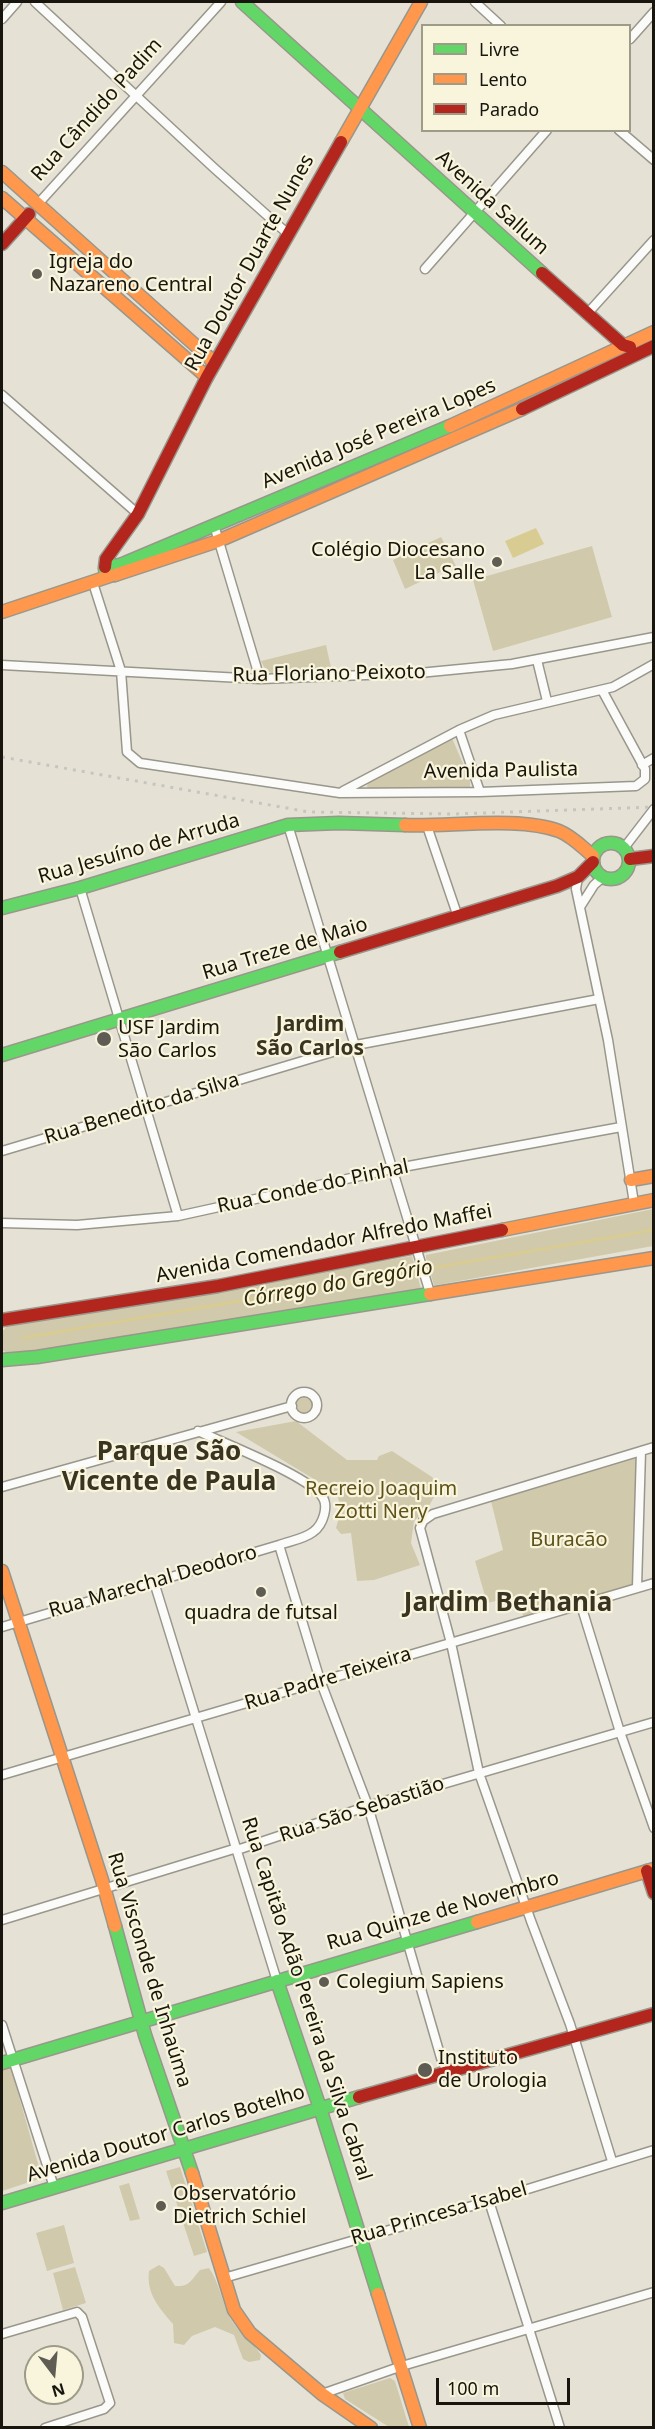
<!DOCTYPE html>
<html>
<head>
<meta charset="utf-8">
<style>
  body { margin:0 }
  #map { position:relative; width:655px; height:2429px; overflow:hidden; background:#e5e2d5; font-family:"Noto Sans",sans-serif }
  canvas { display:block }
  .frame { position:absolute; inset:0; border:3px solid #17150d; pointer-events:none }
  .legend { position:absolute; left:421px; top:24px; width:210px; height:108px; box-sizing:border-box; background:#f9f4dc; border:2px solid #9f9b89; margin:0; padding:8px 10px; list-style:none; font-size:18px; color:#17150d }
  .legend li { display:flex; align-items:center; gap:12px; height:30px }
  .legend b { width:30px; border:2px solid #9f9b89 }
  .north { position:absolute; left:24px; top:2345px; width:60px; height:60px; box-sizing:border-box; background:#f9f4dc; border:2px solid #9f9b89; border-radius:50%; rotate:164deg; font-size:16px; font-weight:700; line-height:24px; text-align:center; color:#17150d }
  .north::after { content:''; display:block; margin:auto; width:21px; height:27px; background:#5f5d53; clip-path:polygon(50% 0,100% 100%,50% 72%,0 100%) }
  .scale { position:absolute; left:436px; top:2378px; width:134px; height:27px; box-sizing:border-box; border:3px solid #17150d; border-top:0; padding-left:8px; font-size:18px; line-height:21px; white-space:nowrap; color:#17150d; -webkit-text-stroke:4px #f9f4dc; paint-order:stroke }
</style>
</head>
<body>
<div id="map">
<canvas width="655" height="2429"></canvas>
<div class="frame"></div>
<ul class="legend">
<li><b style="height:8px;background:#63d668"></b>Livre</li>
<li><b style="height:8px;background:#ff974d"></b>Lento</li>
<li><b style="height:8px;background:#b3261e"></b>Parado</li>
</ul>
<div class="north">N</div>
<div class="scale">100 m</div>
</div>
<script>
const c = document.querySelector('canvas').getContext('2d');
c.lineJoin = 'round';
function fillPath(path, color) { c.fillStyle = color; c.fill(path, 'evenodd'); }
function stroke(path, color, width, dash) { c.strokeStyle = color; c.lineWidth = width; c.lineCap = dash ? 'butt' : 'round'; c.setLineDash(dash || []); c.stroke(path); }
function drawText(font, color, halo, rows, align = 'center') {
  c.font = font + ' "Noto Sans",sans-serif'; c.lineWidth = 4.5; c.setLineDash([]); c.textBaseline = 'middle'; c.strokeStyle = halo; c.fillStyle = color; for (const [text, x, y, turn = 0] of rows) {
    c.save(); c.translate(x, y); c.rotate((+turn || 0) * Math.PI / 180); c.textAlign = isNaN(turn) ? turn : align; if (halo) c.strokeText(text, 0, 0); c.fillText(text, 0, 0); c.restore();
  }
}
const green = new Path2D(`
  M441,537L457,568L453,566L405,589L393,560Z
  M592,546L612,617L493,651L473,580Z
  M326,645L332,672L271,673L265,669L261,661Z
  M452,738L470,780V787L370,789L367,787L368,782Z
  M653,1209V1246L437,1285H434L426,1258V1255Z
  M412,1256L421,1289L12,1356L2,1350V1332L7,1326L110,1310Z
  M293 1405a11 11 0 1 1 22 0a11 11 0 1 1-22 0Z
  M296,1421L347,1460H377L379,1456L392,1451L432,1477L437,1484L435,1495L429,1506L414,1521L411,1543L420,1565L374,1580L357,1581L351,1533L341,1534L336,1528L341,1510L337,1493L236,1432Z
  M636,1456L634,1585L523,1616L518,1596L487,1603L475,1561L503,1550L491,1501Z
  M7,2064L11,2068L42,2178L2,2191V2065Z
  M180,2167L207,2252L194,2256L166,2171Z
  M129,2183L140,2219L130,2221L119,2186Z
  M64,2225L74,2263L47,2271L36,2233Z
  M159,2265L164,2268L175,2286C190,2287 191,2280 200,2270L209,2268C219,2282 222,2302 230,2318C239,2333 252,2341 261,2355L260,2360L249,2362L243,2359L234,2335L215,2327L192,2336L184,2345L174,2343L173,2324C159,2308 146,2293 149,2271Z
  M75,2267L86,2303L63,2310L53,2273Z
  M390,2378L395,2381L409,2427H389L345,2399L343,2393Z`);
const water = new Path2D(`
  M536,528L544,544L513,558L505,541Z`);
const stream = new Path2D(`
  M23,1338L654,1230`);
const street = new Path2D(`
  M35,2L214,168L288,234
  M475,2L501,26
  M2,19L17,2
  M630,39L654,12
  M619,130L654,160
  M37,205L221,2
  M425,269L547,130
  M587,314L654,240
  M2,395L138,514
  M214,525L260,679
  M93,583L121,671L127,752L140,763L340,793L480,792L636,786L645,779V769L602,690
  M537,660L547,701
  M2,665L260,679L419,673L512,664L654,637
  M459,730L480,792
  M642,765L654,758
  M343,791L459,730L494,715L613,687L654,664
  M288,825L430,1293
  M427,826L458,917
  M624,848L654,809
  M578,877L576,889L608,1040L634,1203
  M80,888L178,1216
  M580,907L594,885L603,877
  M2,1151L356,1045L599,999
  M2,1223L77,1225L178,1216L392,1169L621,1127
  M291 1405a13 13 0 1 1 26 0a13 13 0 1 1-26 0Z
  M2,1487L292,1406
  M279,1545L320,1680L368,1806L441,2058L447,2072
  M154,1582L277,1981
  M637,1587L641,1451
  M580,1602L620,1732L654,1828
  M2,1627L279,1545C290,1541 304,1539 313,1532C323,1525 330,1505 321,1495C303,1474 226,1444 198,1431
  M2,1775L654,1583
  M2,1920L237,1848L240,1849L368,1806L654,1722
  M2,2025L54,2187
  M612,2161L570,2024L531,1921L479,1773L451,1643L420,1528L423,1521L433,1514L654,1447
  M489,2201L560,2428
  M224,2278L489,2201L654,2150
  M2,2334L77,2312L82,2317L110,2403L104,2409L45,2428
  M322,2394L402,2366L654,2292`);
const fast = new Path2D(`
  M242,2L542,273
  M116,566L115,575L106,574L105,569L109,564L116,566L125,563L450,426
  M593 861a18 18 0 1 1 36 0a18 18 0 1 1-36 0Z
  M2,908L80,888L288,825L339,823L405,825
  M2,1055L340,952
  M2,1360L37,1357L430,1294
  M115,1926L145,2035L192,2173
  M277,1981L320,2108L378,2294
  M2,2063L477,1922
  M2,2203L359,2097`);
const slow = new Path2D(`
  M341,142L421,2
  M2,172L215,363
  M2,198L207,377
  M450,426L654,332
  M115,575L218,541L522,409
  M2,612L110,576
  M405,825C449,827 519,816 559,831C572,836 582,847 593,856
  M631,1180L654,1176
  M502,1230L654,1200
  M430,1294L654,1258
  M2,1571L102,1880L115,1926
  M477,1922L654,1869
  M192,2173L234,2310L250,2333L322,2394L371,2428
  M378,2294L420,2428`);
const jam = new Path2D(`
  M2,244L29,214
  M542,273L623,345L630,347
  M522,409L654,346
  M105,567L106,559L138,514L207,377L341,142
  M630,859L654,856
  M340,952L557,886L578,877L593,862
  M2,1320L218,1286L502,1230
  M647,1871L654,1893
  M359,2097L654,2014`);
const rail = new Path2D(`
  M2,757L309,812L454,814L654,807`);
const markers = [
  [37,274,6,"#5f5d53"],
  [497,562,6,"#5f5d53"],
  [104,1039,8,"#5f5d53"],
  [261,1592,6,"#5f5d53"],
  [324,1982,6,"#5f5d53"],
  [425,2070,8,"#5f5d53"],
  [161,2206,6,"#5f5d53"]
];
const streetNames = [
  ["Rua Cândido Padim",97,110,-48],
  ["Avenida Sallum",492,203,42],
  ["Rua Doutor Duarte Nunes",250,263,-61],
  ["Avenida José Pereira Lopes",379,434,-23],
  ["Rua Floriano Peixoto",329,674,-1],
  ["Avenida Paulista",501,771,-1],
  ["Rua Jesuíno de Arruda",139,849,-16],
  ["Rua Treze de Maio",285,949,-17],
  ["Rua Benedito da Silva",142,1109,-17],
  ["Rua Conde do Pinhal",313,1187,-12],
  ["Avenida Comendador Alfredo Maffei",324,1244,-11],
  ["Rua Marechal Deodoro",153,1582,-16],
  ["Rua Padre Teixeira",328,1679,-17],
  ["Rua São Sebastião",362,1810,-18],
  ["Rua Quinze de Novembro",443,1911,-16],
  ["Rua Visconde de Inhaúma",149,1970,73],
  ["Rua Capitão Adão Pereira da Silva Cabral",306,1999,72],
  ["Avenida Doutor Carlos Botelho",166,2134,-17],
  ["Rua Princesa Isabel",439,2214,-16]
];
const poiNames = [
  ["Igreja do",49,262],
  ["Nazareno Central",49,285],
  ["Colégio Diocesano",485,550,"right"],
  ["La Salle",485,573,"right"],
  ["USF Jardim",118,1028],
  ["São Carlos",118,1051],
  ["quadra de futsal",261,1613,"center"],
  ["Colegium Sapiens",336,1982],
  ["Instituto",438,2058],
  ["de Urologia",438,2081],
  ["Observatório",173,2194],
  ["Dietrich Schiel",173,2217]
];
const parkNames = [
  ["Recreio Joaquim",381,1489],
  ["Zotti Nery",381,1512],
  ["Buracão",569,1540]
];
const neighbourhoodNames = [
  ["Jardim",310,1025],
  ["São Carlos",310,1049]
];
const waterNames = [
  ["Córrego do Gregório",338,1284,-10]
];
const districtNames = [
  ["Parque São",169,1453],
  ["Vicente de Paula",169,1483],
  ["Jardim Bethania",508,1604]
];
fillPath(green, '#d0c9ab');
fillPath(water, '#d8cc92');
stroke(stream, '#d8cc92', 3);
stroke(street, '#99968c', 11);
stroke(fast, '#99968c', 15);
stroke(slow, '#99968c', 15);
stroke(jam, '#99968c', 15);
stroke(street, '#fbfbf9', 8);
stroke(fast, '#63d668', 12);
stroke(slow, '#ff974d', 12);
stroke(jam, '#b3261e', 12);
stroke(rail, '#c6c5c1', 3, [3, 6]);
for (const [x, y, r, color] of markers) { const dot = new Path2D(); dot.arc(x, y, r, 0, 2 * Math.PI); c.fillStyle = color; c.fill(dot); stroke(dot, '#f9f4dc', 2); }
drawText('20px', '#17150d', '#f9f4dc', streetNames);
drawText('20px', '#17150d', '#f9f4dc', poiNames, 'left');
drawText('20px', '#5e5219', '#f9f4dc', parkNames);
drawText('bold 21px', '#383421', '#f9f4dc', neighbourhoodNames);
drawText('italic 21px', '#302906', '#f9f4dc', waterNames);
drawText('bold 26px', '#383421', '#f9f4dc', districtNames);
</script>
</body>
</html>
